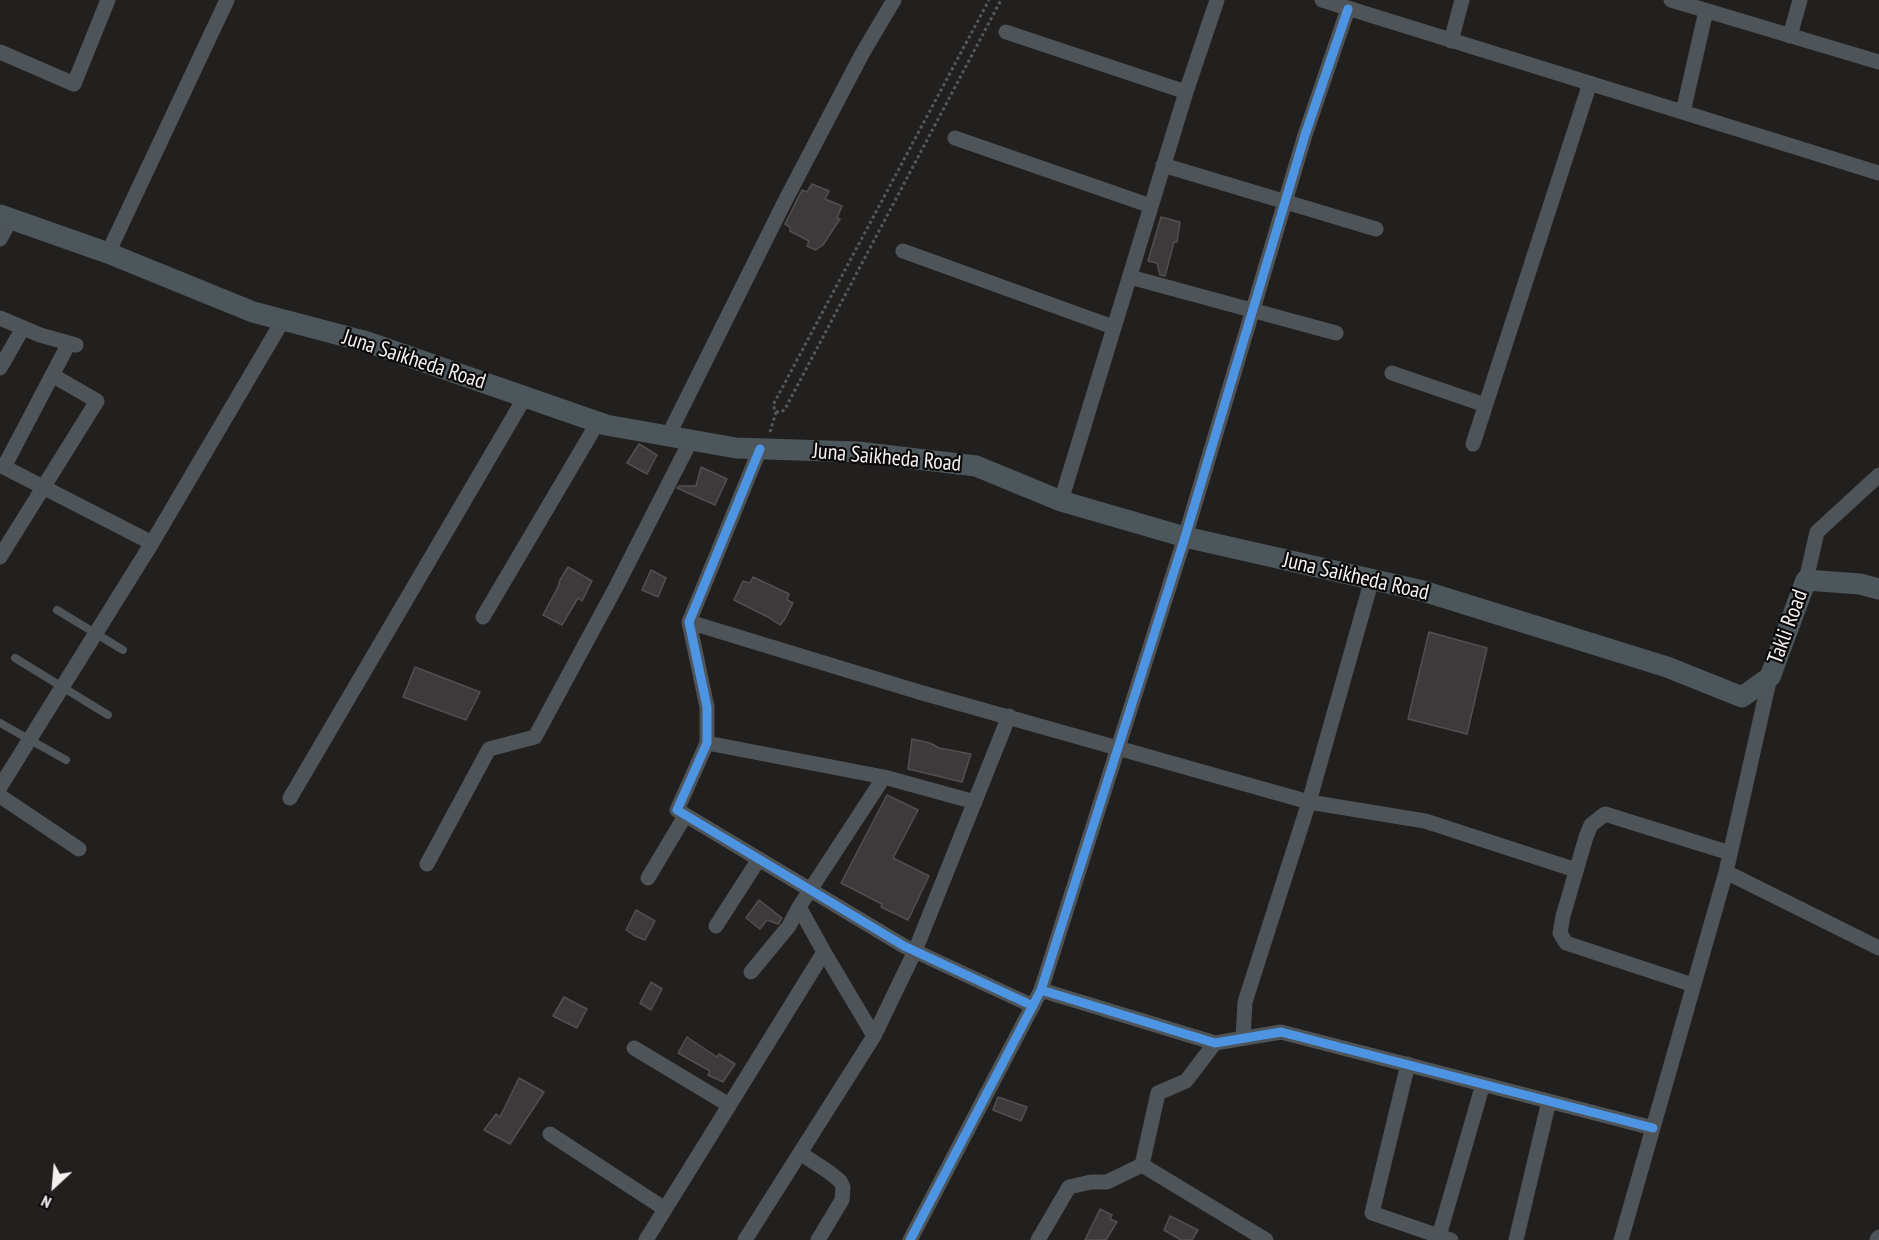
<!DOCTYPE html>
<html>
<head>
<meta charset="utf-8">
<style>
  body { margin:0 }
  #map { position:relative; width:1879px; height:1240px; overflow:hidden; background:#221f1f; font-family:"PT Sans Narrow",sans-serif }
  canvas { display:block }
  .north { position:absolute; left:24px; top:1156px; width:60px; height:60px; -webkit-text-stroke:4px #0b0909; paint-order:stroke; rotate:206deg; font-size:16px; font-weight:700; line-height:24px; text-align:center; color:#f3f0f0 }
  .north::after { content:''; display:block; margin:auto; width:21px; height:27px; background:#f3f0f0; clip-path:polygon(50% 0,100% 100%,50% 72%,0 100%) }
</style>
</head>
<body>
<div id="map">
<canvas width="1879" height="1240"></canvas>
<div class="north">N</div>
</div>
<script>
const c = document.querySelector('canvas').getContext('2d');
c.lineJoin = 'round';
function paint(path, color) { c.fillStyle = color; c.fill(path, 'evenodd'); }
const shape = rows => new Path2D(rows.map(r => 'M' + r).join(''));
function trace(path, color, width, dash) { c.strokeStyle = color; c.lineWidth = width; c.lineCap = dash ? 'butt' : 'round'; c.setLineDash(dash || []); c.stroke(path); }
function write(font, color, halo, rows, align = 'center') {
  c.font = font + ' "PT Sans Narrow",sans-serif'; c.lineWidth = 4.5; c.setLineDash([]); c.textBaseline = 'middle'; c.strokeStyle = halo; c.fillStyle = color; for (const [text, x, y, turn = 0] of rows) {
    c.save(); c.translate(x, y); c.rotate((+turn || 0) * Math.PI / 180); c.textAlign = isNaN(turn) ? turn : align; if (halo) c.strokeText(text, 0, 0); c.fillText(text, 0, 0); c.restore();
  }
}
const building = shape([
  [812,184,829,191,825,199,842,206,837,218,840,219,830,234,823,245,816,250,807,246,809,241,790,231,790,227,785,224,802,190,807,192,812,184],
  [1161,217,1180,222,1177,242,1174,242,1165,276,1160,275,1157,263,1148,261,1161,217],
  [639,444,657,455,647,474,627,463,639,444],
  [701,467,727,479,715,505,677,488,679,486,696,486,701,467],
  [568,567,592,581,582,601,578,598,562,625,543,615,558,587,560,580,568,567],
  [651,570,666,578,658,597,642,590,651,570],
  [753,577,789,594,787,600,793,603,785,619,780,625,768,617,734,600,743,581,750,583,753,577],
  [1429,632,1487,648,1467,734,1408,719,1429,632],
  [415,667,480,692,466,720,403,697,415,667],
  [912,739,930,743,939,748,971,754,962,782,908,769,912,739],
  [887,795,918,810,893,858,929,876,908,920,881,907,882,904,841,883,887,795],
  [759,900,782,918,778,924,767,920,760,929,746,918,759,900],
  [636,910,655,921,645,940,635,936,626,930,636,910],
  [651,982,662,989,651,1010,640,1003,651,982],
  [564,997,587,1009,577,1028,553,1016,564,997],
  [687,1037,717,1057,719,1054,735,1064,723,1082,708,1075,710,1071,678,1053,687,1037],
  [519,1078,544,1092,510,1144,484,1130,496,1114,500,1117,519,1078],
  [998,1097,1027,1107,1021,1121,993,1110,998,1097],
  [1100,1209,1112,1215,1110,1219,1117,1222,1106,1240,1085,1240,1100,1209],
  [1170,1216,1198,1230,1192,1240,1181,1240,1164,1230,1170,1216]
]);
const path = shape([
  [776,412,782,412,786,407,1001,0],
  [770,432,776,412,773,405,989,0]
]);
const service = shape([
  [57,610,123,650],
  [15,658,108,715],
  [0,723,66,760]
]);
const minor = shape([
  [1322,0,1879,173],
  [1671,0,1879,62],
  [1006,32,1186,92],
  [1790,36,1800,0],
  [1451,41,1462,0],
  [0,52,74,84,108,0],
  [1683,112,1706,11],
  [955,138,1151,206],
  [1163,165,1376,229],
  [0,239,11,219],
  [903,251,1113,327],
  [108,253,227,0],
  [1130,277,1336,333],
  [0,318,40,335,76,345],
  [0,368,23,328],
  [1392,373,1485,405],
  [668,436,785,201,862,54,894,0],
  [1473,444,1590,83],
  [760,449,689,622,707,707,707,743,677,810,904,946,1033,1006],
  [0,465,152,543],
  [4,467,69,343],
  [1061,501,1186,92,1217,0],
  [0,557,97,401,52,375],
  [1372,579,1309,802,1425,821,1576,870],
  [1806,580,1817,532,1879,475],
  [483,617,598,422],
  [689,622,919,692,1309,802,1245,1002,1243,1038],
  [1770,677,1726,872,1879,948],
  [707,743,884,777,975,802],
  [0,787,152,543,283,320],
  [0,796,79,849],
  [290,798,525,397],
  [427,864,489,749,535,737,616,587,691,440],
  [648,878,685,816],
  [799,907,824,952,874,1036],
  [716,926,759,859],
  [751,972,789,926,799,907,884,777],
  [1693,985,1566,943,1560,933,1563,916,1586,837,1591,825,1605,814,1730,853],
  [1041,990,1185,537,1305,135,1348,9],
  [634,1048,729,1105],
  [1408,1064,1372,1213,1439,1236],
  [550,1134,665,1209],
  [800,1153,829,1172,840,1181,843,1187,842,1200,818,1240],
  [1142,1165,1158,1093,1186,1081,1215,1043],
  [646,1240,824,952],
  [745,1240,874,1036,915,951,1009,716],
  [910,1240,1041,990,1215,1043,1281,1032,1653,1128],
  [1038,1240,1069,1187,1091,1182,1107,1182,1142,1165,1266,1240],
  [1451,1240,1439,1236,1483,1084],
  [1516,1240,1549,1101],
  [1621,1240,1726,872],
  [1877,1240,1879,1237]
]);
const secondary = shape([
  [0,215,108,253,253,312,367,342,606,425,736,448,858,452,976,466,1061,501,1185,537,1423,591,1667,667,1742,697,1770,677,1806,580,1860,584,1879,589]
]);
const cycleway = shape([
  [760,449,689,622,707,707,707,743,677,810,904,946,1033,1006],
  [1041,990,1185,537,1305,135,1348,9],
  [910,1240,1041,990,1215,1043,1281,1032,1653,1128]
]);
const streetNames = [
  ["Juna Saikheda Road",414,360,18],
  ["Juna Saikheda Road",887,458,5],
  ["Juna Saikheda Road",1356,577,13],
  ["Takli Road",1788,627,-70]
];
paint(building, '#3c3a3a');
trace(building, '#52504f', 1.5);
trace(path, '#55595a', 3, [3, 3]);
trace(service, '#4e5457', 8);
trace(minor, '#4e5457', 15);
trace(secondary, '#4d565a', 21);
trace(cycleway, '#4d94e3', 9);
write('22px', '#f3f0f0', '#0b0909', streetNames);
</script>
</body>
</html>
